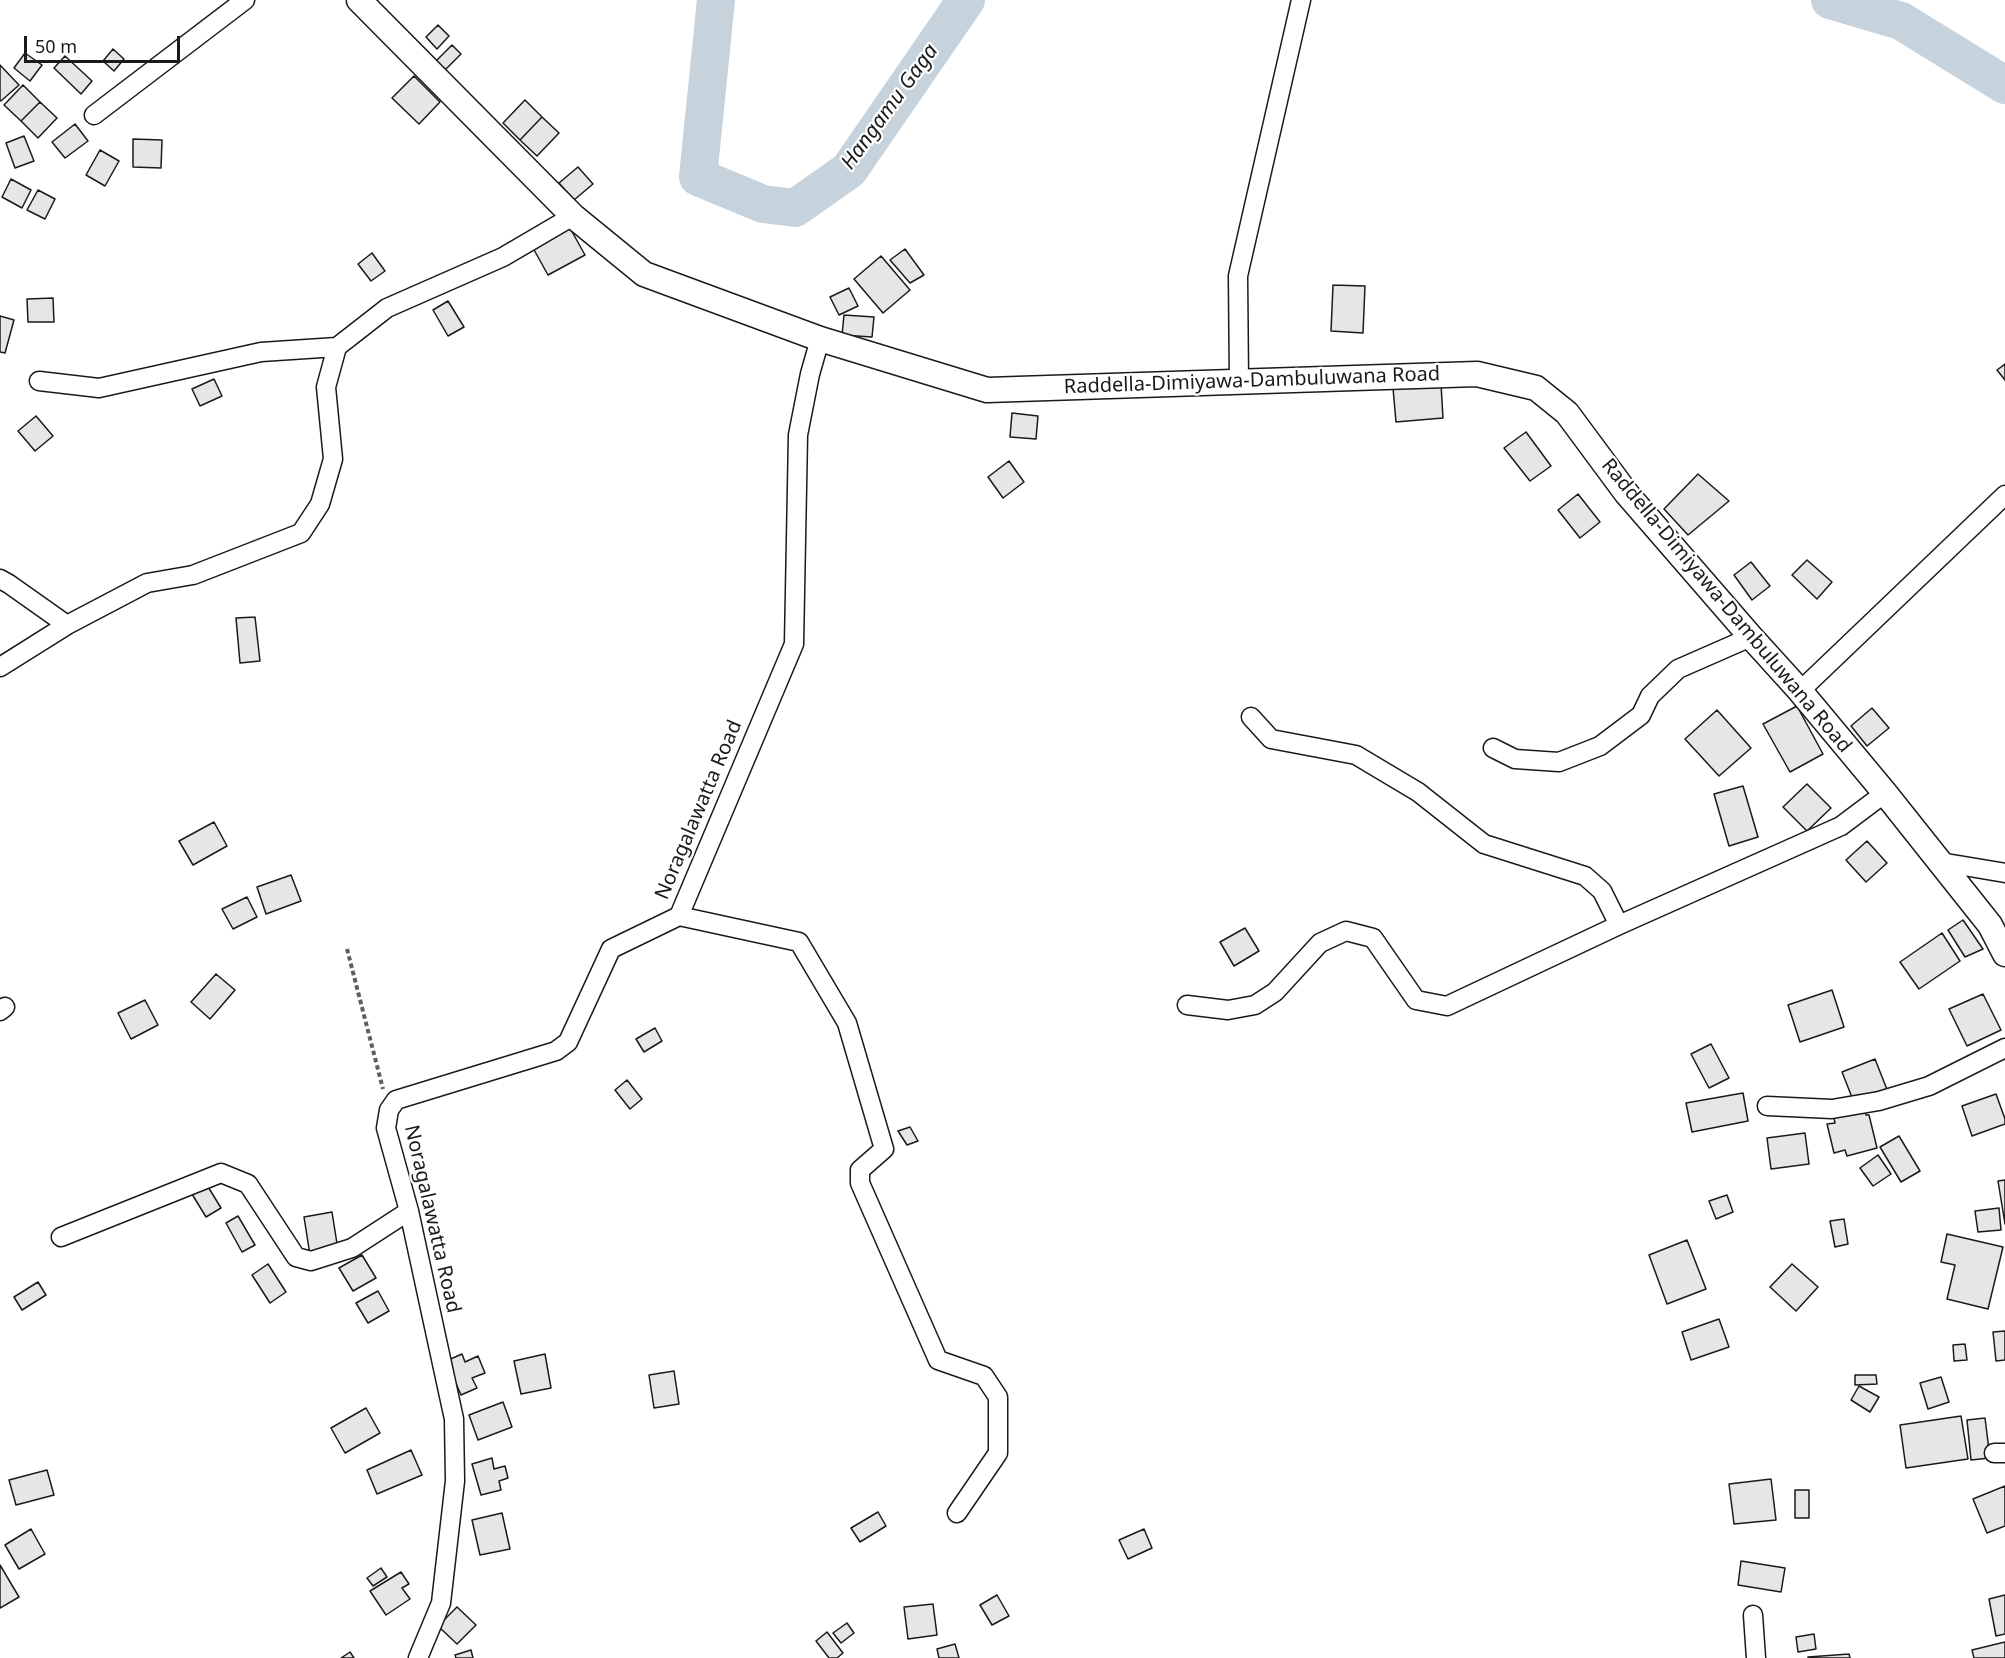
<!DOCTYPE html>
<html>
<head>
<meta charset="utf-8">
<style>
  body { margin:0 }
  #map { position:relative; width:2005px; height:1658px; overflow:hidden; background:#fff; font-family:"Noto Sans",sans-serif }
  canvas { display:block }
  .scale { position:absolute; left:24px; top:36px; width:156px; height:27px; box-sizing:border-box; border:3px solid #1a1a1a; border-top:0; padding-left:8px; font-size:18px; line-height:21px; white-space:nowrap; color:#1a1a1a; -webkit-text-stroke:4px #fff; paint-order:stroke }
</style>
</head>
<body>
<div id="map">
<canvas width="2005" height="1658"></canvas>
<div class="scale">50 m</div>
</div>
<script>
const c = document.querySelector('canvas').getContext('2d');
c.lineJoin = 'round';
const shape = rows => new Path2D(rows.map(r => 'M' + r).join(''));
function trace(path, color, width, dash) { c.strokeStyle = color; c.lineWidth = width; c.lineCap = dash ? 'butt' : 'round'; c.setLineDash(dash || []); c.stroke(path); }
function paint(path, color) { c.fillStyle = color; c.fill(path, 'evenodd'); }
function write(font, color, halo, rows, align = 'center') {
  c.font = font + ' "Noto Sans",sans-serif'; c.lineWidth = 4.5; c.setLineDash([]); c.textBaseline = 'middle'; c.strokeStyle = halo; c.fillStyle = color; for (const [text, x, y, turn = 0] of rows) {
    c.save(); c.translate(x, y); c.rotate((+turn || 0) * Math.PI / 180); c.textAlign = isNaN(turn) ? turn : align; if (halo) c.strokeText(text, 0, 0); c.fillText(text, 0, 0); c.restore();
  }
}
const river = shape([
  [716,0,698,177,763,204,795,208,849,170,966,0],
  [1830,0,1901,21,2005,85]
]);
const building = shape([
  [438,25,449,36,437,49,426,37,438,25],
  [452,45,461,54,444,71,435,62,452,45],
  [113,49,124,59,114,71,103,61,113,49],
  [25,53,42,65,30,81,14,68,25,53],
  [65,56,92,81,81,94,54,68,65,56],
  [0,65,19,85,1,101,0,100,0,65],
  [414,76,440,102,419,124,392,98,414,76],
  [23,85,40,102,21,121,4,105,23,85],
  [525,100,542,117,520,140,503,123,525,100],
  [40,102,57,118,38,138,21,121,40,102],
  [542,117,559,133,537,156,520,140,542,117],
  [75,124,88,141,65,158,52,142,75,124],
  [24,136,34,161,15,168,6,143,24,136],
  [133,139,162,140,161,168,133,167,133,139],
  [100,150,119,161,105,186,86,175,100,150],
  [578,167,593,184,574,200,559,183,578,167],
  [11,179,31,190,22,208,2,197,11,179],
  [38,190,55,199,45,219,27,210,38,190],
  [570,228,585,255,548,275,533,248,570,228],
  [905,249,924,275,910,283,890,260,905,249],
  [372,253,385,271,371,281,358,264,372,253],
  [881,256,910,290,883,313,854,279,881,256],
  [1333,285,1365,286,1363,333,1331,331,1333,285],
  [849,288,858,306,839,315,830,297,849,288],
  [53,298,54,322,28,322,27,299,53,298],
  [448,301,464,327,448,336,433,310,448,301],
  [844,315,874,317,872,337,842,335,844,315],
  [0,316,14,320,5,353,0,352,0,316],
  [2005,364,2005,380,1997,370,2005,364],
  [214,379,222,396,200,406,192,389,214,379],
  [1441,384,1443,418,1396,422,1393,388,1441,384],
  [1012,413,1038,416,1036,439,1010,437,1012,413],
  [36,416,53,436,35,451,18,431,36,416],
  [1526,432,1551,466,1530,481,1504,448,1526,432],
  [1009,461,1024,482,1003,498,988,477,1009,461],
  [1698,474,1729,501,1688,535,1664,509,1698,474],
  [1578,494,1600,522,1580,538,1558,510,1578,494],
  [1807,560,1832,582,1817,599,1792,575,1807,560],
  [1751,562,1770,586,1752,600,1734,575,1751,562],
  [255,617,260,661,240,663,236,618,255,617],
  [1797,706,1823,754,1790,772,1763,724,1797,706],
  [1872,708,1889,728,1867,746,1851,726,1872,708],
  [1717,710,1751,748,1719,776,1685,739,1717,710],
  [1807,784,1831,808,1807,831,1783,807,1807,784],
  [1743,786,1758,837,1729,846,1714,794,1743,786],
  [214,822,227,846,193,865,179,841,214,822],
  [1867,841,1887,863,1866,882,1846,860,1867,841],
  [291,875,301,901,266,914,257,887,291,875],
  [247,897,257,917,233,929,222,909,247,897],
  [1963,920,1983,949,1965,957,1948,930,1963,920],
  [1245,928,1259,951,1234,966,1220,942,1245,928],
  [1942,933,1960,961,1919,989,1900,962,1942,933],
  [216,974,235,990,210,1019,191,1002,216,974],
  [1832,990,1844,1027,1800,1042,1788,1005,1832,990],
  [1983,994,2001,1030,1967,1046,1949,1009,1983,994],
  [145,1000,158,1025,131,1039,118,1013,145,1000],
  [655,1028,662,1041,644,1052,636,1039,655,1028],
  [1711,1044,1729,1078,1709,1088,1691,1054,1711,1044],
  [1875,1059,1888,1092,1855,1105,1842,1072,1875,1059],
  [627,1080,642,1099,630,1109,615,1090,627,1080],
  [1743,1093,1748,1121,1692,1132,1686,1103,1743,1093],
  [1996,1094,2005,1119,2005,1124,1972,1136,1962,1106,1996,1094],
  [1864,1107,1866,1115,1869,1115,1877,1148,1847,1156,1845,1150,1834,1153,1827,1124,1835,1123,1833,1114,1864,1107],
  [910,1127,918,1141,907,1145,898,1131,910,1127],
  [1805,1133,1809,1164,1771,1169,1767,1138,1805,1133],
  [1899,1136,1920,1171,1901,1182,1880,1147,1899,1136],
  [1878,1155,1891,1174,1873,1186,1860,1168,1878,1155],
  [2005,1180,2005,1224,1998,1181,2005,1180],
  [207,1185,221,1208,206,1217,192,1194,207,1185],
  [1727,1195,1733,1212,1716,1219,1709,1201,1727,1195],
  [1999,1208,2001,1230,1978,1232,1975,1211,1999,1208],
  [332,1212,338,1250,310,1255,304,1217,332,1212],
  [238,1216,255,1245,242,1252,226,1223,238,1216],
  [1844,1219,1848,1244,1835,1247,1830,1221,1844,1219],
  [1947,1234,2003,1247,1988,1309,1947,1299,1955,1265,1941,1262,1947,1234],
  [1687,1240,1706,1289,1667,1304,1649,1255,1687,1240],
  [362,1255,376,1278,353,1291,339,1268,362,1255],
  [268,1264,286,1292,270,1303,252,1275,268,1264],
  [1792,1264,1818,1287,1796,1311,1770,1287,1792,1264],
  [38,1282,46,1295,22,1310,14,1297,38,1282],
  [378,1291,389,1311,368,1323,356,1303,378,1291],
  [1719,1319,1729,1347,1691,1360,1682,1332,1719,1319],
  [2005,1331,2005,1360,1996,1361,1993,1332,2005,1331],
  [1965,1344,1967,1360,1954,1361,1953,1345,1965,1344],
  [462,1354,465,1362,478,1356,485,1373,472,1378,477,1388,461,1395,446,1361,462,1354],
  [545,1354,551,1388,521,1394,514,1361,545,1354],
  [674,1371,679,1404,654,1408,649,1375,674,1371],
  [1855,1375,1876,1375,1877,1384,1855,1385,1855,1375],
  [1941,1377,1949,1402,1928,1409,1920,1383,1941,1377],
  [1859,1386,1879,1397,1870,1412,1851,1400,1859,1386],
  [503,1402,512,1427,478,1440,469,1415,503,1402],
  [366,1408,380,1433,345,1453,331,1428,366,1408],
  [1961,1416,1968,1459,1906,1468,1900,1425,1961,1416],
  [1985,1418,1990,1458,1971,1460,1967,1420,1985,1418],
  [411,1450,422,1475,377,1494,367,1470,411,1450],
  [492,1458,494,1469,505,1466,508,1478,499,1481,501,1490,481,1495,472,1464,492,1458],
  [47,1470,54,1495,16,1505,9,1480,47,1470],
  [1771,1479,1776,1520,1734,1524,1729,1484,1771,1479],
  [2005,1486,2005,1526,1987,1533,1973,1499,2005,1486],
  [1795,1490,1809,1490,1809,1518,1795,1518,1795,1490],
  [878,1512,886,1526,860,1542,851,1528,878,1512],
  [502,1513,510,1549,480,1555,472,1520,502,1513],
  [31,1529,45,1554,19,1569,5,1545,31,1529],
  [1144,1529,1152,1548,1128,1559,1119,1540,1144,1529],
  [1741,1561,1785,1568,1781,1592,1738,1585,1741,1561],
  [0,1565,19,1597,0,1608,0,1565],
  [381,1568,387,1577,373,1586,367,1578,381,1568],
  [401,1572,409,1584,402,1588,410,1599,386,1615,370,1591,401,1572],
  [997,1595,1009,1616,992,1625,980,1605,997,1595],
  [2005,1595,2005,1634,1996,1636,1989,1599,2005,1595],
  [933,1604,937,1635,908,1639,904,1607,933,1604],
  [457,1607,476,1625,457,1644,438,1626,457,1607],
  [847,1623,854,1633,841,1643,833,1633,847,1623],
  [827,1632,843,1653,837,1658,829,1658,816,1641,827,1632],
  [1814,1634,1816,1649,1798,1652,1796,1637,1814,1634],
  [2005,1642,2005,1658,1974,1658,1972,1650,2005,1642],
  [955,1644,959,1658,939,1658,937,1649,955,1644],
  [471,1650,473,1658,456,1658,455,1655,471,1650],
  [350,1652,354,1658,341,1658,350,1652],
  [1849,1654,1850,1658,1808,1658,1808,1657,1849,1654]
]);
const path = shape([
  [347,949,383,1089]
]);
const minor = shape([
  [94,115,245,0],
  [39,381,99,388,261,352,337,347],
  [1239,382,1238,276,1301,0],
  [0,579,9,584,67,625],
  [0,667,67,625,147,583,193,575,301,533,320,504,333,459,326,387,337,347,387,308,503,257,573,216],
  [1800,691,2005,495],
  [1251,717,1271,739,1356,755,1418,792,1484,844,1585,876,1602,891,1619,925],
  [1493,748,1515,759,1559,762,1600,746,1641,715,1650,696,1678,669,1751,637],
  [1940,862,2005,873],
  [679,916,799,942,847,1023,884,1149,860,1170,860,1183,938,1360,984,1376,998,1397,998,1453,957,1513],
  [1187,1005,1228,1010,1255,1005,1275,992,1320,943,1346,931,1373,938,1416,1000,1447,1006,1619,925,1841,826,1885,793],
  [0,1011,5,1007],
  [1767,1106,1832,1109,1879,1101,1929,1086,2005,1048],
  [61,1237,221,1173,248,1184,296,1257,311,1261,352,1248,409,1211],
  [1994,1453,2005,1453],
  [1753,1615,1756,1658],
  [418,1658,441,1603,455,1481,454,1419,409,1211,386,1128,389,1110,396,1100,556,1051,568,1042,611,949,679,916,794,644,798,435,810,374,820,339]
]);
const tertiary = shape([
  [359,0,573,216,644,274,820,339,987,390,1477,374,1536,388,1567,413,1627,494,1751,637,1800,691,1885,793,1990,925,2005,954]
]);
const streetNames = [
  ["Raddella-Dimiyawa-Dambuluwana Road",1252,381,-2],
  ["Raddella-Dimiyawa-Dambuluwana Road",1726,606,50],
  ["Noragalawatta Road",699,810,-67],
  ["Noragalawatta Road",432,1219,77]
];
const waterNames = [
  ["Hangamu Gaga",890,107,-54]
];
trace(river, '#c6d2dc', 38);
paint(building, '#e6e6e6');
trace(building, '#1a1a1a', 1.5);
trace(minor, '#1a1a1a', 21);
trace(tertiary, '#1a1a1a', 27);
trace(path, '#5f5f5f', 4, [4.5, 3]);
trace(minor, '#fff', 18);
trace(tertiary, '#fff', 24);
write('20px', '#1a1a1a', '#fff', streetNames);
write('italic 21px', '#1a1a1a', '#fff', waterNames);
</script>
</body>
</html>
